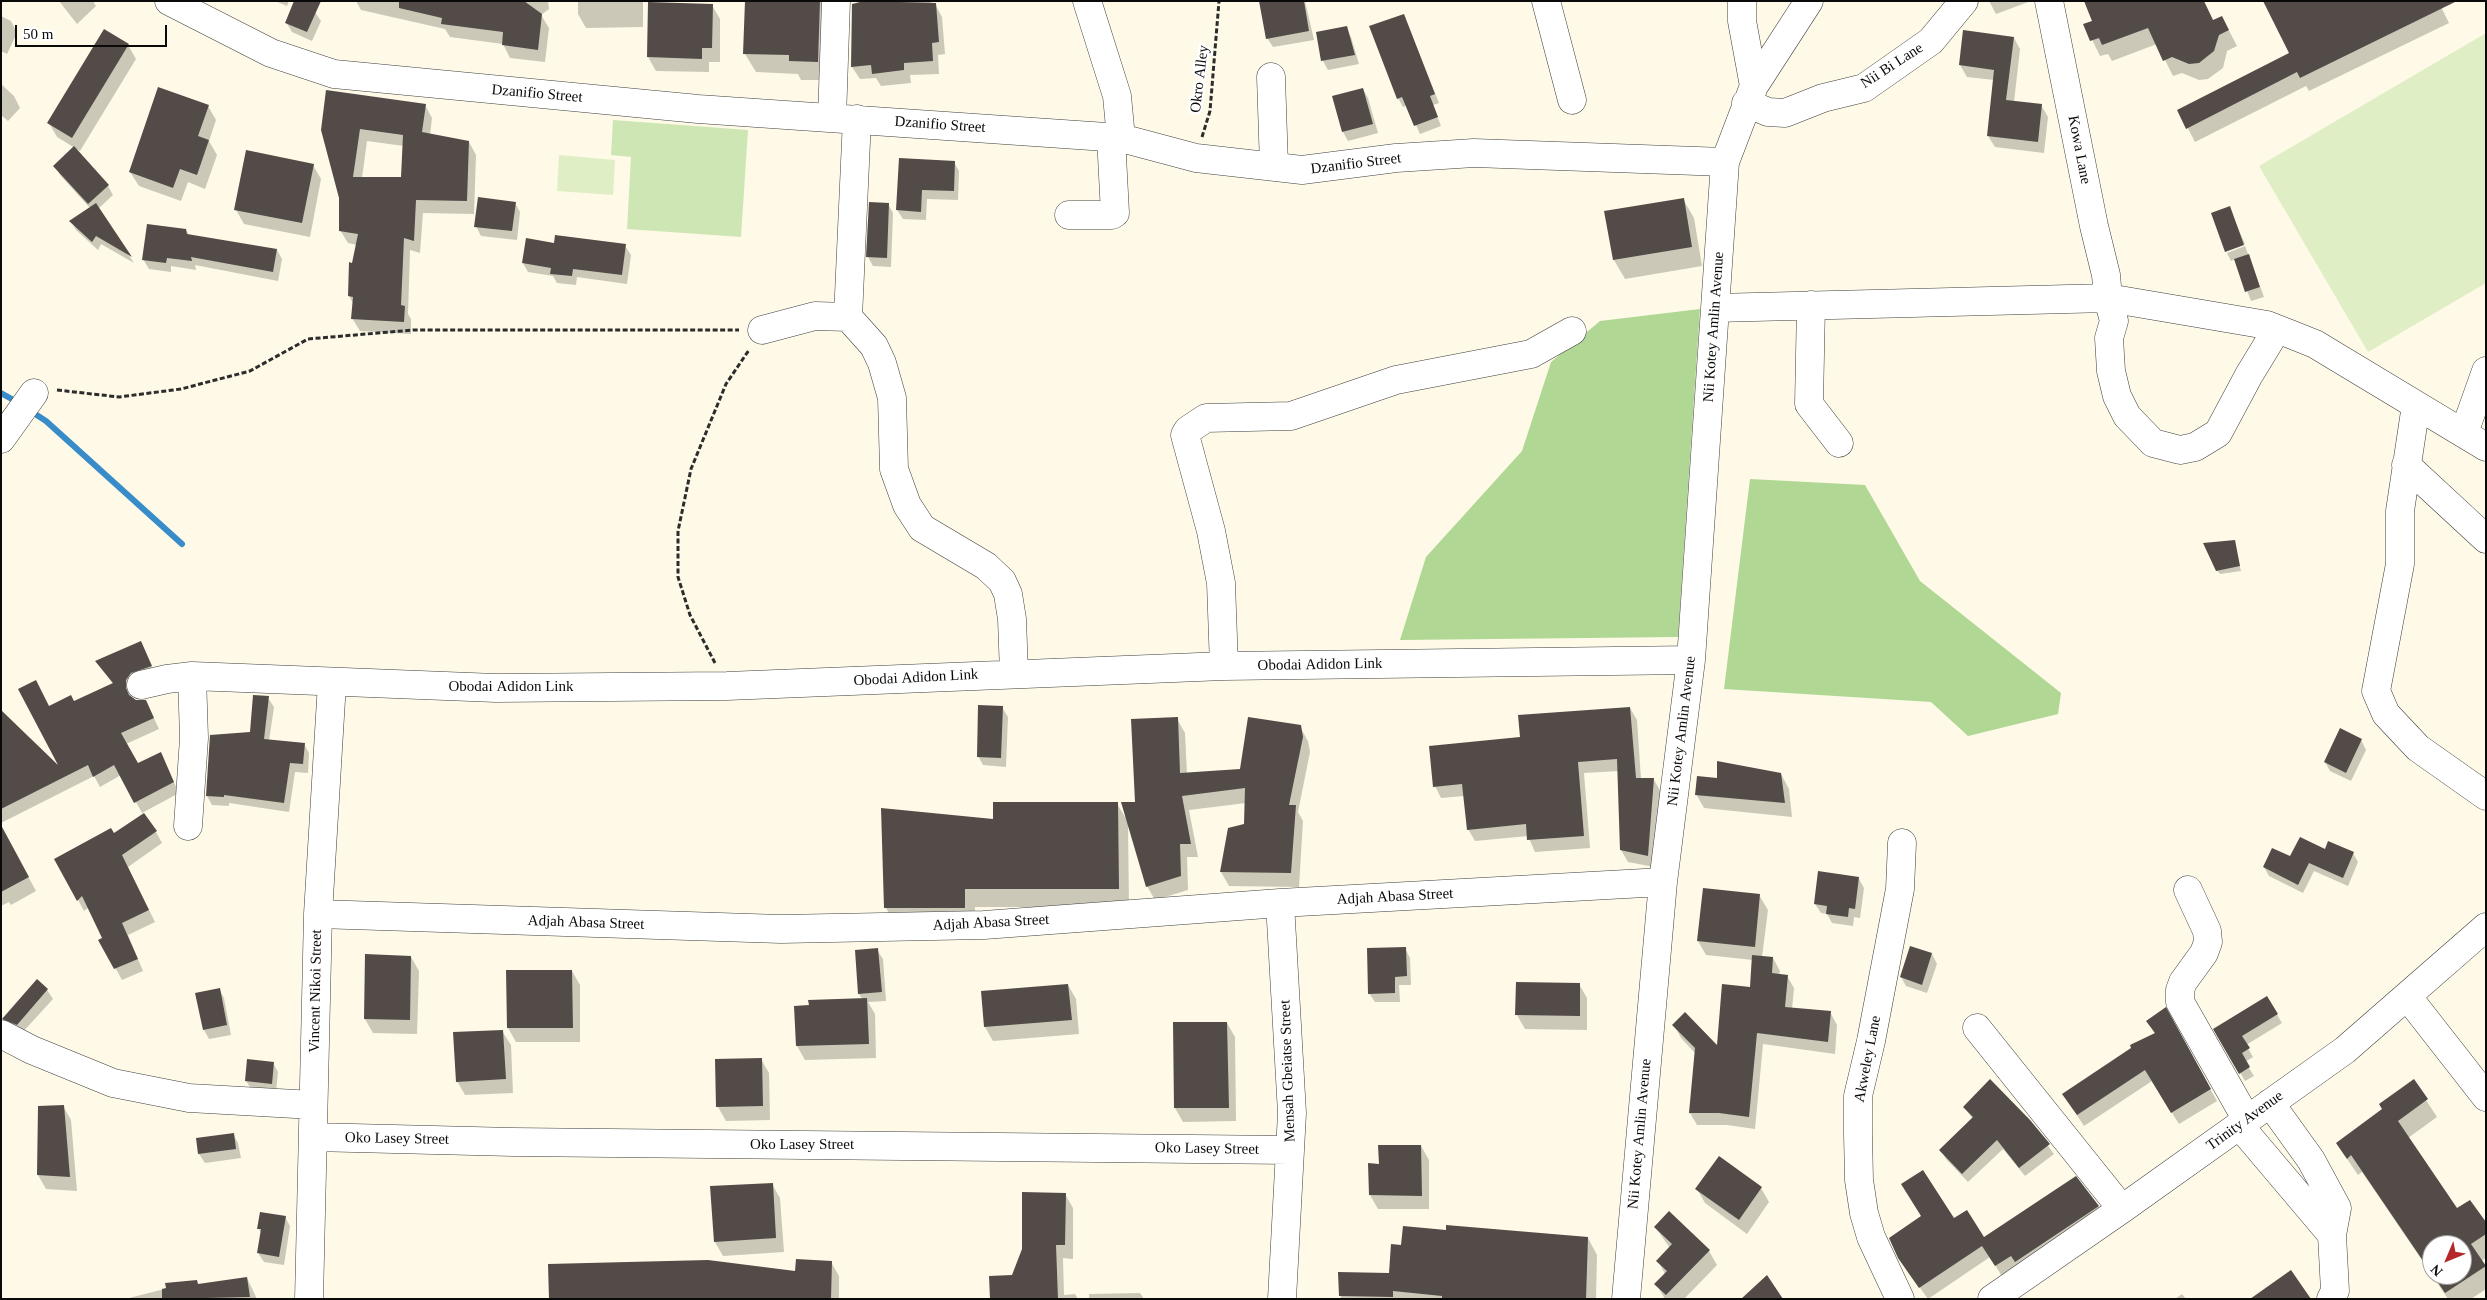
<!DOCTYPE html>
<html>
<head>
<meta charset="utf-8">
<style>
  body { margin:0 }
  #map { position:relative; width:2487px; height:1300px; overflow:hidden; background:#fefae7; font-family:"Times New Roman",serif }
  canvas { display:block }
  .frame { position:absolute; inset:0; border:2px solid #0a0a0a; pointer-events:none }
  .north { position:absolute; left:2422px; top:1235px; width:50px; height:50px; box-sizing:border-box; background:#fff; border:1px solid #9d9d9d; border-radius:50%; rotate:225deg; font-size:14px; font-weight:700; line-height:20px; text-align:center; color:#0a0a0a }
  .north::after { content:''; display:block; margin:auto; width:18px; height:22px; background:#b4272b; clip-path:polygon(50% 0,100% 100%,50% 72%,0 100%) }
  .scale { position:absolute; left:15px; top:25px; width:152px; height:22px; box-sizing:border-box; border:2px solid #0a0a0a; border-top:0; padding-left:6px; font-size:15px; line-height:18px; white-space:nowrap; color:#0a0a0a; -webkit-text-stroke:4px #fff; paint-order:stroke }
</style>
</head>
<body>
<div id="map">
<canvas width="2487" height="1300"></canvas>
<div class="frame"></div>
<div class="north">N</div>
<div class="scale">50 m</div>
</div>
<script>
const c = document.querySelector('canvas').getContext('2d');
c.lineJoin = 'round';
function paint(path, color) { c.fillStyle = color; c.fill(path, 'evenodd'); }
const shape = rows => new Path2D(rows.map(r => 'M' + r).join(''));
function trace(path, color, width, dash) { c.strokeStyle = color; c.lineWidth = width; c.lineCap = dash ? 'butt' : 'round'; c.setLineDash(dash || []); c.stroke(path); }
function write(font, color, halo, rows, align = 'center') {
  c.font = font + ' "Times New Roman",serif'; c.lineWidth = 5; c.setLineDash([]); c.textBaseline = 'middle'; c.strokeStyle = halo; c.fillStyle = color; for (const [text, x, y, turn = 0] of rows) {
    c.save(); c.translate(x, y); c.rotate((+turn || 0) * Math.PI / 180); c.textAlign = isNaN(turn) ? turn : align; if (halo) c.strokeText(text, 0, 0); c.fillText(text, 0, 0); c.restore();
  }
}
const green = shape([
  [613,120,748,130,741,237,627,229,631,157,611,155]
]);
const forest = shape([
  [1700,309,1678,637,1400,640,1426,557,1522,451,1551,362,1600,321],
  [1750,479,1865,485,1920,581,2061,693,2058,714,1968,736,1931,702,1724,689]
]);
const pitch = shape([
  [2486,33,2486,283,2368,352,2259,166],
  [559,155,615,160,613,195,557,191]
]);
const shadow = shape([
  [59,1,93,1,96,6,77,24],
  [275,1,289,1,287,6],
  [356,1,548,1,549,9,541,15,549,28,545,62,510,58,503,44,450,37,445,29,361,10],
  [578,1,643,1,643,27,586,28,578,14],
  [746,1,837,1,828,80,801,80,798,74,756,72,745,54],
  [865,1,930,1,932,4,935,4,942,17,945,54,938,55,939,74,910,75,911,83,881,86,876,78,860,79,852,67,853,5],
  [1268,1,1305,1,1314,40,1273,47,1267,38],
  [1989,1,2031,1,1996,14],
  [2438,1,2449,23,2309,91,2306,86,2195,142,2179,111,2291,53],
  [712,5,720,19,720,62,709,62,709,72,656,71,648,57],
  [315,12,321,21,312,41,292,32,286,22],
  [1404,15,1439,103,1433,105,1441,126,1420,134,1407,105,1403,107,1398,98],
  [1,16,11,21,17,33,7,54,1,51],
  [2222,17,2237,46,2227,51,2223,68,2208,79,2199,80,2182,73,2173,76,2157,44,2112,61,2108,54,2100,56,2085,25,2213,21],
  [1346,27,1351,37,1359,64,1328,70,1323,61,1317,33],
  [2014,38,2020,49,2014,102,2041,105,2048,117,2044,153,1995,147,1988,136,1994,80,1967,77,1960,65],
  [128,45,136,59,80,151,74,148,108,186,113,195,98,209,134,263,101,244,98,250,76,230,71,221,90,208,60,175,55,166,75,148,57,137,49,123],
  [1,84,14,96,20,108,8,121,1,115],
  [1363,89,1368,98,1378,133,1348,141,1343,132,1334,97],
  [425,105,432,118,430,135,469,142,476,155,474,214,423,213,420,253,410,250,408,314,411,319,411,334,360,331,352,318,354,305,349,296,357,245,348,243,340,230,340,198,322,130],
  [367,141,404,146,402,178,362,178],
  [208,106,216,120,209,141,217,155,205,189,188,182,181,201,139,186,130,172],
  [954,162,959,171,958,200,927,199,926,220,903,219,897,210],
  [313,165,321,179,310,237,244,224,236,210],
  [1683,199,1694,218,1702,266,1625,279,1614,260,1606,212],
  [515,203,520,212,517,240,481,236,476,226],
  [888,204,893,213,891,267,873,266,868,257],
  [2229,207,2245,244,2226,251],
  [186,230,189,235,277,250,282,259,278,281,195,265,196,270,171,266,171,272,149,269,143,259],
  [555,244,625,246,631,255,627,284,577,277,576,285,557,283,553,276,528,272,523,263],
  [2245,246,2264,297,2251,301,2235,259,2231,261,2227,253],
  [2234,541,2241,571,2220,574,2217,570],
  [140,643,157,677,132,691,131,698,151,712,159,729,126,744,137,764,160,753,179,793,142,813,121,775,100,787,94,776,1,823,1,712,61,770,49,707,74,702,113,684,97,662],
  [268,698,274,707,269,741,304,744,309,753,308,773,295,772,289,812,229,803,229,806,212,805,207,796,252,733],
  [1002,707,1008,717,1006,767,983,765,978,756],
  [1630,708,1637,720,1641,779,1654,780,1661,792,1654,867,1628,862,1621,850,1619,771,1584,773,1590,848,1535,852,1528,836,1475,841,1468,829,1464,796,1441,798,1435,786,1521,738],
  [1177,719,1185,733,1187,774,1241,770,1300,727,1308,741,1310,752,1298,812,1303,821,1299,887,1229,886,1221,872,1245,825,1246,803,1189,810,1198,857,1187,857,1188,890,1155,900,1147,886,1128,824,1129,907,975,907,975,926,896,926,886,908,994,821,1117,804,1127,820],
  [2361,740,2366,750,2351,781,2330,771,2325,762],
  [1781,774,1789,789,1792,817,1704,808,1696,794,1718,779],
  [1,827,36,891,11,905,9,902,1,906],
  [156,832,162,843,128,867,155,922,128,935,143,971,122,980,100,940,104,939,89,907,84,911,56,859],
  [2326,850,2353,853,2358,862,2348,886,2314,871,2303,893,2269,876,2264,867],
  [1859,879,1864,888,1860,918,1854,917,1853,926,1832,923,1827,914,1821,913,1815,904],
  [1759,895,1768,910,1762,957,1773,958,1780,971,1779,975,1787,976,1794,988,1792,1009,1830,1012,1837,1025,1835,1054,1763,1044,1755,1129,1727,1125,1697,1125,1690,1113,1695,1053,1681,1038,1674,1025,1718,1048,1751,988,1753,960,1706,955,1698,941],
  [1911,947,1932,954,1937,964,1927,993,1906,986,1901,977],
  [1405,948,1410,958,1411,985,1399,985,1400,1002,1375,1002,1369,993],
  [877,950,883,959,886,1001,868,1002,875,1014,876,1058,805,1060,797,1046,863,1000,859,994],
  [411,957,419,971,417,1034,373,1033,365,1019],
  [572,971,580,985,580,1042,516,1042,508,1028],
  [37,980,47,990,53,999,22,1033,8,1028,3,1019],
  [1517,983,1579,984,1587,998,1587,1030,1525,1029,1517,1015],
  [1068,985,1076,999,1079,1034,993,1041,985,1027,982,992],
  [219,989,224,998,231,1035,209,1039,204,1030],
  [2267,998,2282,1023,2246,1045,2253,1057,2245,1062,2254,1076,2245,1081,2215,1030],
  [2165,1009,2217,1101,2179,1124,2152,1081,2084,1126,2071,1106,2155,1034,2148,1021],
  [1227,1023,1235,1037,1236,1121,1183,1122,1175,1108,1174,1024],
  [502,1031,511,1045,513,1093,465,1095,457,1081],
  [761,1059,769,1073,770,1120,726,1121,718,1107],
  [273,1063,278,1072,276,1092,252,1090,246,1081],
  [2413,1080,2437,1117,2408,1138,2457,1210,2486,1225,2486,1258,2481,1261,2486,1268,2486,1289,2471,1299,2448,1299,2432,1275,2462,1275,2462,1245,2432,1245,2432,1275,2362,1172,2358,1175,2337,1144,2384,1109],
  [63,1106,71,1120,77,1191,46,1189,38,1175],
  [1964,1107,2029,1120,2054,1154,2025,1176,2003,1149,1968,1182,1946,1159,1941,1150,1973,1119],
  [233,1134,238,1143,241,1158,205,1163,199,1154],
  [1421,1146,1429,1160,1429,1209,1378,1209,1370,1195,1370,1165,1380,1165],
  [772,1184,780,1198,784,1252,723,1256,715,1242],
  [1761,1188,1769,1202,1747,1234,1705,1203,1697,1189],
  [1065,1194,1073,1208,1073,1259,1063,1258,1064,1295,1075,1294,1078,1299,991,1299,1013,1276],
  [2098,1206,2105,1218,2003,1278,1990,1257,1928,1299,1899,1258,1954,1220,1984,1239],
  [285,1217,290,1226,284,1265,264,1262,258,1253,261,1233,258,1228],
  [1655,1227,1709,1251,1717,1265,1684,1299,1665,1299,1656,1284,1665,1274,1658,1261,1670,1248],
  [1447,1231,1588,1238,1597,1255,1596,1299,1341,1299,1339,1274,1390,1275,1402,1247],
  [831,1262,839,1276,839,1299,550,1299,797,1273],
  [247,1278,257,1299,129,1298,196,1281,199,1285],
  [1140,1293,1144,1299,1089,1299,1089,1294],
  [2182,1294,2186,1299,2175,1299]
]);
const stream = shape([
  [1,393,19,403],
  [29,410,46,421,182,544]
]);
const building = shape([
  [294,1,321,1,307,32,285,23],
  [399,1,524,1,542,14,538,50,502,45,503,32,441,24,442,18,399,8],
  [745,1,820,1,818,62,789,61,789,55,743,54],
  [864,1,936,3,939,42,932,43,933,61,904,63,904,70,872,74,871,65,851,67,852,4],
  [1259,1,1304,1,1309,31,1266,39],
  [2084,1,2204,1,2213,20,2222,16,2229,30,2219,35,2214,51,2199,63,2189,64,2172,57,2163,61,2148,28,2102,45,2099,38,2090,41,2083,24,2092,21],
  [2263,1,2457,1,2300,78,2297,72,2186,129,2177,110,2289,53],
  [648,2,713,4,712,48,702,48,702,59,647,57],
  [1404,14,1435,94,1430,96,1438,117,1414,126,1402,97,1397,99,1369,26],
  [1347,26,1355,55,1321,61,1316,32],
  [104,29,129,44,72,138,47,123],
  [1963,30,2014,37,2006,100,2042,104,2038,142,1987,136,1994,70,1959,65],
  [158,87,209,105,198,136,209,140,197,175,180,169,173,188,129,172],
  [1363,88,1373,124,1342,132,1332,96],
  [326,90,426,104,422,132,469,141,467,201,416,200,414,241,404,238,401,305,405,306,404,322,351,319,353,297,348,296,349,262,352,263,358,234,339,231,339,198,321,130],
  [360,129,403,135,401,177,353,177],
  [74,146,109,185,88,204,53,166],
  [246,150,314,164,302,223,234,210],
  [899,158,955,161,954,191,922,190,921,212,896,210],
  [478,197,516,202,512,231,474,227],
  [1684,198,1692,247,1613,260,1604,211],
  [869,202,889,203,887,258,866,257],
  [96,203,132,257,96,236,92,242,69,221],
  [2230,206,2244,245,2225,252,2211,213],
  [147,224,186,229,187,234,277,249,273,272,191,257,192,261,167,258,166,263,142,260],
  [555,235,626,244,622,275,573,269,572,276,550,274,551,268,522,263,526,238,554,243],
  [2249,254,2260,287,2245,292,2234,259],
  [2235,540,2240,566,2216,571,2203,543],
  [141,641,152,666,131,673,126,680,126,688,129,695,136,700,146,700,154,718,121,733,138,763,161,752,174,782,134,803,114,765,93,777,88,765,1,809,1,710,58,765,18,689,36,680,49,706,71,695,74,701,113,683,95,661],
  [253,695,269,696,264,739,305,743,303,764,290,763,284,803,224,795,224,797,206,796,210,735,250,732],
  [978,705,1003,706,1001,758,977,757],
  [1630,707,1636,778,1654,778,1648,856,1620,850,1617,759,1578,762,1584,836,1527,840,1526,824,1467,830,1462,784,1433,787,1429,746,1520,737,1518,715],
  [1178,717,1180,773,1240,769,1248,717,1301,725,1303,737,1289,805,1296,805,1291,873,1220,872,1228,828,1244,824,1245,788,1182,796,1191,844,1180,844,1181,876,1146,887,1121,802,1135,802,1131,719],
  [2340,728,2362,739,2346,773,2324,762],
  [1717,761,1781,773,1785,803,1695,795,1697,776,1717,778],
  [993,802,1118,802,1119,889,965,889,965,908,884,908,881,808,993,819],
  [144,813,157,831,122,855,149,910,122,923,138,959,114,969,98,940,102,938,82,896,77,901,54,859,111,828,114,833],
  [1,825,29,877,1,892],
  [2300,837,2325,849,2328,841,2354,852,2343,878,2309,863,2298,885,2263,867,2272,848,2290,856],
  [1818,871,1859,877,1855,909,1849,908,1848,917,1826,914,1827,906,1814,904],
  [1703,888,1760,894,1755,947,1697,941],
  [1910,946,1932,953,1922,985,1900,977],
  [1406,947,1407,976,1395,977,1395,993,1368,994,1367,948],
  [878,948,882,992,858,994,855,950],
  [365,954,411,956,410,1020,364,1019],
  [1752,955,1773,957,1772,973,1788,975,1785,1007,1831,1011,1828,1042,1757,1033,1749,1117,1719,1113,1689,1113,1695,1048,1672,1025,1685,1012,1717,1045,1722,984,1750,987],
  [506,970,572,970,573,1028,507,1028],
  [37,979,48,989,17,1025,2,1019],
  [1516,982,1580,983,1580,1016,1515,1015],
  [1068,984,1072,1020,984,1027,981,991],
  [220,988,227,1025,203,1030,195,993],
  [2267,996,2278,1014,2242,1036,2250,1048,2242,1053,2250,1067,2239,1074,2213,1029],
  [867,998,869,1044,796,1046,794,1006,809,1005,808,1000],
  [2166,1007,2211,1089,2171,1113,2145,1070,2077,1115,2062,1094,2131,1048,2130,1045,2155,1033,2146,1021],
  [1173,1022,1227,1022,1229,1108,1174,1108],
  [503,1030,506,1079,456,1082,453,1032],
  [762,1058,763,1106,716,1107,715,1059],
  [247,1059,274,1062,272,1084,245,1081],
  [1990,1079,2030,1120,2050,1144,2019,1168,1997,1140,1962,1174,1939,1150,1973,1117,1963,1107],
  [2414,1079,2428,1099,2398,1121,2457,1208,2470,1200,2486,1222,2486,1234,2471,1244,2486,1266,2445,1293,2433,1275,2462,1275,2462,1245,2432,1245,2432,1274,2351,1155,2347,1159,2336,1143,2382,1109,2379,1104],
  [64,1105,70,1177,37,1175,38,1106],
  [234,1133,236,1149,198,1154,196,1138],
  [1378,1145,1421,1145,1422,1196,1369,1195,1368,1163,1379,1164],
  [1719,1156,1762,1187,1739,1220,1695,1189],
  [1923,1170,1954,1218,1967,1210,1984,1237,2076,1176,2099,1206,2015,1262,2011,1256,1995,1266,1982,1246,1919,1288,1898,1258,1889,1238,1921,1216,1901,1184],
  [773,1183,776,1238,714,1242,710,1186],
  [1022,1192,1066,1193,1065,1245,1056,1245,1058,1299,990,1299,989,1276,1012,1275,1022,1249],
  [1669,1211,1710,1250,1666,1295,1654,1284,1667,1271,1656,1261,1672,1244,1654,1227],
  [260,1212,286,1216,279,1257,257,1253,261,1229,257,1229],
  [1446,1225,1588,1237,1586,1299,1442,1299,1442,1296,1393,1291,1393,1297,1339,1296,1338,1272,1389,1273,1391,1244,1401,1245,1403,1226,1446,1230],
  [796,1259,832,1261,831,1299,549,1299,548,1264,708,1260,795,1271],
  [2291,1270,2311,1299,2250,1299],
  [1767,1275,1783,1299,1741,1299],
  [247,1277,250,1297,162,1299,162,1289,166,1288,165,1283,197,1280,198,1284]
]);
const path = shape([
  [1202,137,1210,111,1219,1],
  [57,390,119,397,181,389,250,371,308,339,413,330,739,330],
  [715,663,690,615,678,577,678,531,691,469,726,384,749,350]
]);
const minor = shape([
  [169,1,271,53,334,74,698,109,1121,138,1196,158,1302,170,1396,158,1474,153,1725,162],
  [1087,1,1117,96,1121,138],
  [1546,1,1572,100],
  [1742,1,1742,21,1754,86],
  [2049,1,2094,226,2106,275,2108,298,2267,325,2290,334,2315,344,2486,447],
  [1271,77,1274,166],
  [1746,103,1768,112,1785,113,1823,98,1864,88,1931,41,1964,1],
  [832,118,836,1],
  [1069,215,1112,215,1115,213,1111,137],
  [1811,305,1809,404,1839,443],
  [1715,308,2108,298,2114,321,2109,338,2111,371,2117,396,2127,416,2153,443,2180,450,2195,447,2218,433,2249,375,2277,329],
  [848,317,857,119],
  [762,330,815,316,848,317,874,346,882,363,892,398,894,469,907,505,922,528,986,566,1002,581,1008,594,1012,619,1014,673],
  [2416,405,2400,511,2400,564,2376,691,2386,714,2418,748,2486,796],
  [2464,433,2486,371],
  [1,439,34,393],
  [2406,465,2486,539],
  [1224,666,1221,583,1211,531,1185,435,1188,430,1206,418,1291,416,1396,380,1531,354,1572,331],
  [141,685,167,679,192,676,496,688,727,686,1224,666,1691,660],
  [188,826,194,738,192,676],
  [2188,890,2207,931,2208,942,2204,953,2183,982,2180,990,2180,1002,2247,1120],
  [1280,903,1292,1113,1282,1299],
  [318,914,781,929,984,925,1280,903,1663,882],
  [2407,996,2486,1097],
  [1977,1028,2122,1209],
  [1,1034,32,1050,113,1083,189,1098,313,1105],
  [2270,1103,2311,1160,2337,1208,2332,1235,2335,1291,2331,1299],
  [2239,1125,2332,1235],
  [313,1137,513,1142,1290,1150],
  [309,1299,318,914,332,683],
  [1626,1299,1663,882,1691,660,1725,162,1754,86,1809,1],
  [1900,1299,1871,1237,1864,1213,1859,1180,1858,1134,1858,1096,1871,1041,1900,889,1902,843],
  [1992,1299,2122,1209,2345,1050,2486,927]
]);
const streetNames = [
  ["Nii Bi Lane",1892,66,-33],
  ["Okro Alley",1200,79,-83],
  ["Dzanifio Street",537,94,5],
  ["Dzanifio Street",940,125,4],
  ["Kowa Lane",2079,150,79],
  ["Dzanifio Street",1356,164,-7],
  ["Nii Kotey Amlin Avenue",1714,327,-86],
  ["Obodai Adidon Link",1320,665,-1],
  ["Obodai Adidon Link",916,678,-3],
  ["Obodai Adidon Link",511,687],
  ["Nii Kotey Amlin Avenue",1682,731,-83],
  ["Adjah Abasa Street",1395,897,-3],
  ["Adjah Abasa Street",586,923,2],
  ["Adjah Abasa Street",991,923,-3],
  ["Vincent Nikoi Street",316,991,-89],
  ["Akweley Lane",1868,1059,-79],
  ["Mensah Gbeiatse Street",1288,1071,-92],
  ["Trinity Avenue",2245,1121,-36],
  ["Nii Kotey Amlin Avenue",1640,1134,-85],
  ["Oko Lasey Street",397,1139,1],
  ["Oko Lasey Street",802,1145],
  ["Oko Lasey Street",1207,1149,1]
];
paint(green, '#cde6b3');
paint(forest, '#b0d793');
paint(pitch, '#dfeec5');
paint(shadow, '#0003');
trace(stream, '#378cc9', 6);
paint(building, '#524b47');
trace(minor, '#3d3d3d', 29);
trace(path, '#2c2c2c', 3, [5, 2.5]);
trace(minor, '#fff', 28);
write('15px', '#0a0a0a', '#fff', streetNames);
</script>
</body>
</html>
